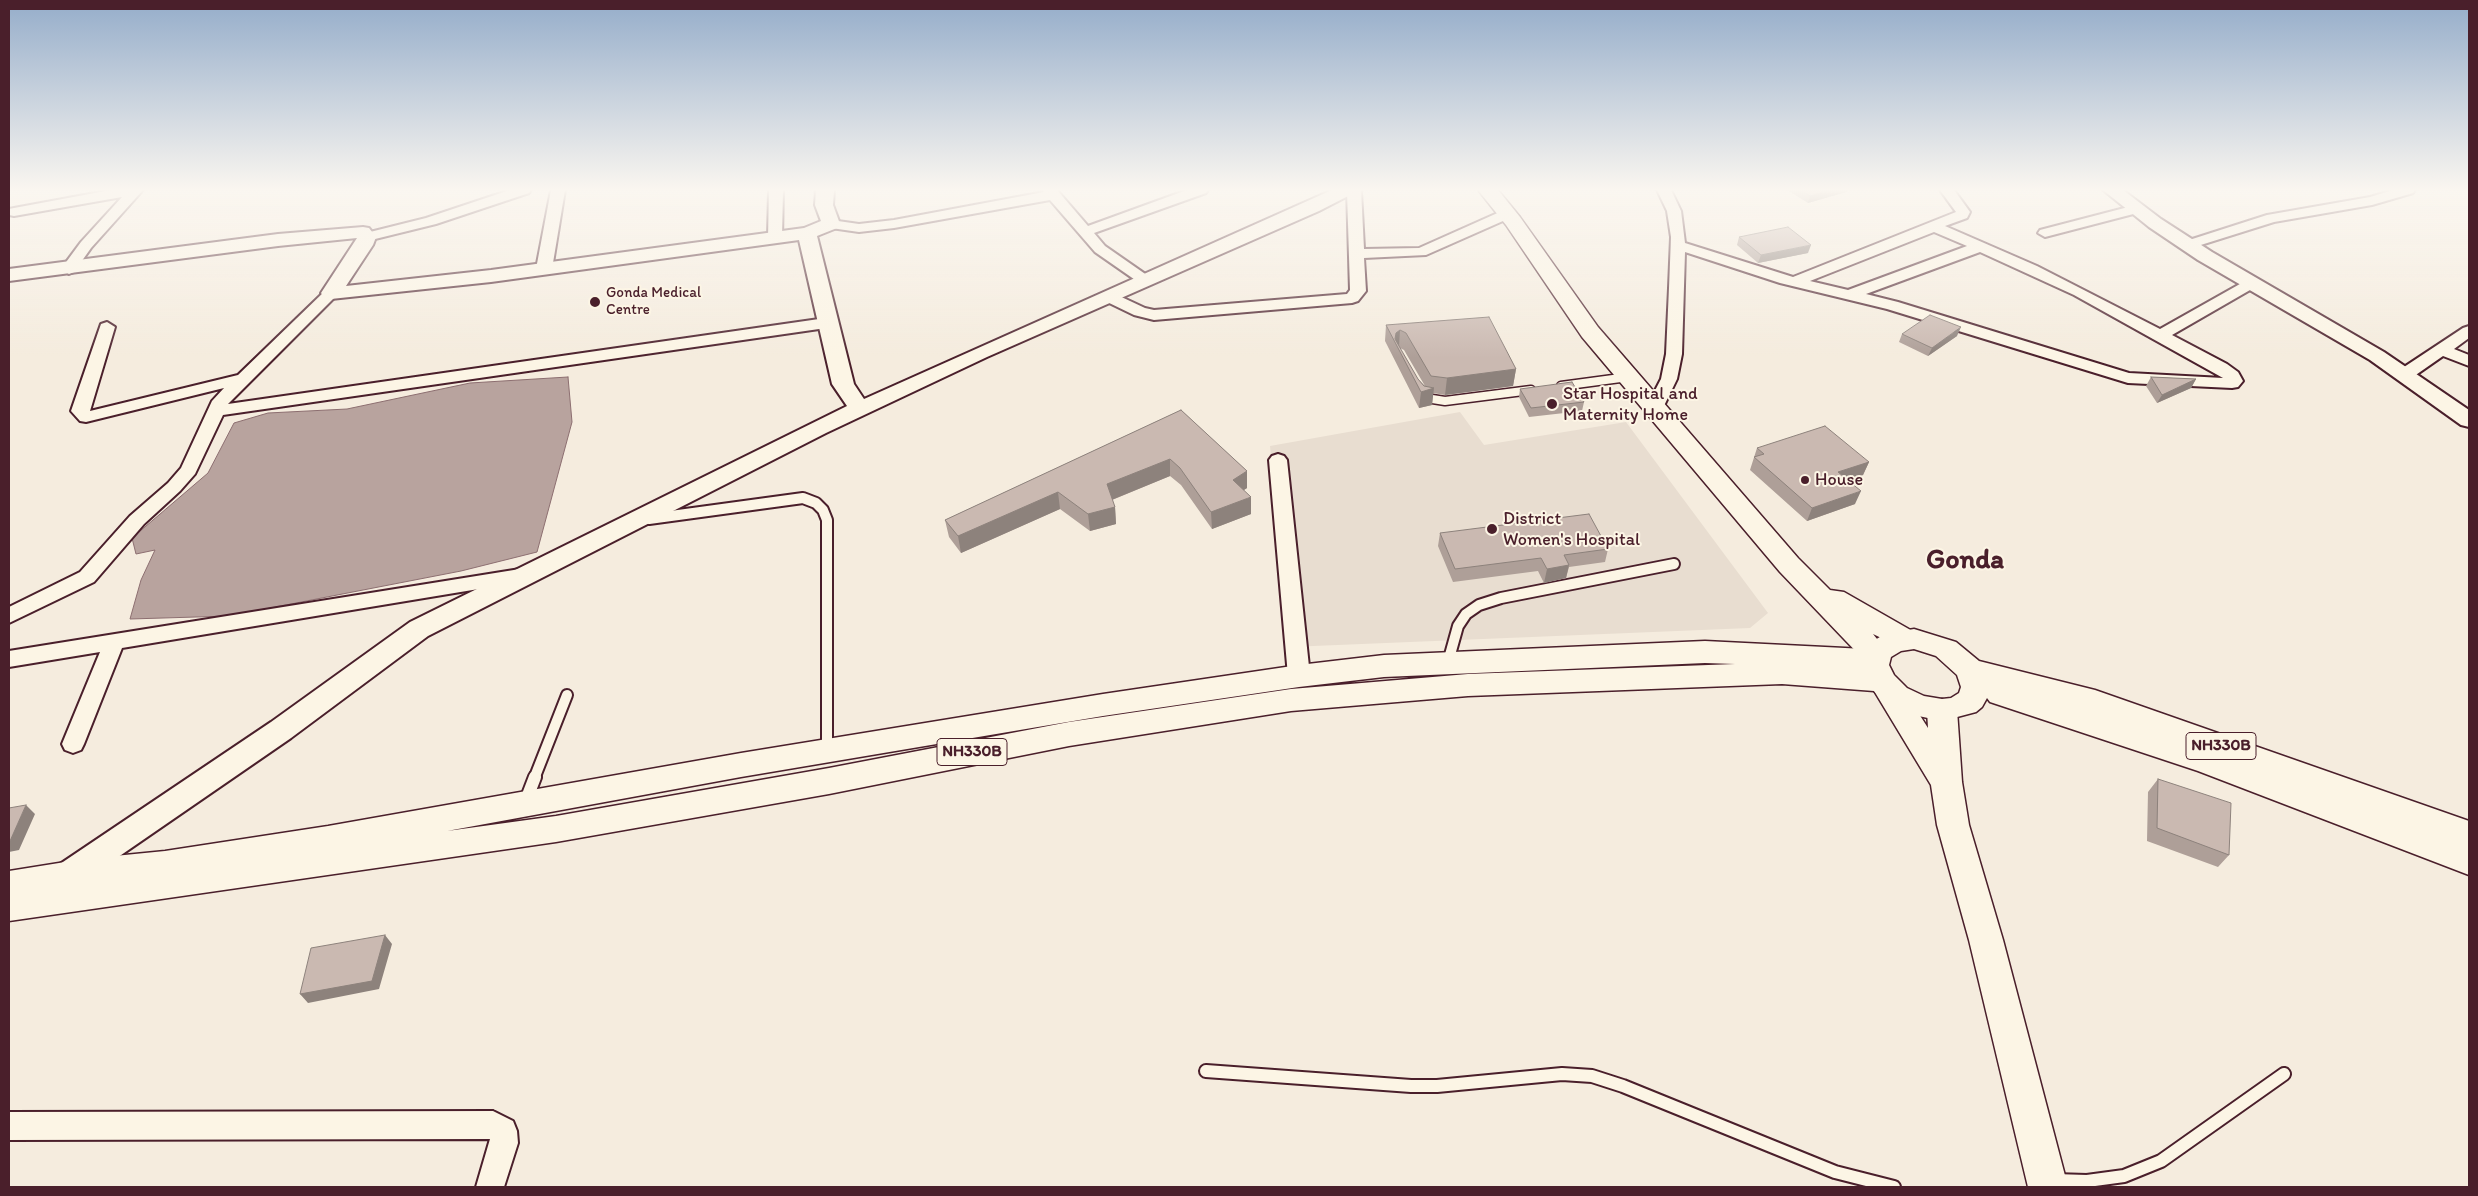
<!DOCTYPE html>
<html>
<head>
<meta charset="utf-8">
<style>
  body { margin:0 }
  #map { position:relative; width:2478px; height:1196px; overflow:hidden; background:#f5ecde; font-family:Itim,sans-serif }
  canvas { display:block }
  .frame { position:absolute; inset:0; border:10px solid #4a1f2b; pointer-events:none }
</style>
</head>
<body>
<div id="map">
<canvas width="2478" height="1196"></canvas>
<div class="frame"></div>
</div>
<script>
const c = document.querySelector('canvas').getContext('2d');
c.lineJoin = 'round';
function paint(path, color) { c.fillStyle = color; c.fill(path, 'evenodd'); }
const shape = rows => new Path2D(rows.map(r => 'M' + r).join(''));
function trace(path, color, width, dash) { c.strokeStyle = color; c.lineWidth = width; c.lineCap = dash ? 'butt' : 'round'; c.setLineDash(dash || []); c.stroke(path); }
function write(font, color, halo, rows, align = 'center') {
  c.font = font + ' Itim,sans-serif'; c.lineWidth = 4; c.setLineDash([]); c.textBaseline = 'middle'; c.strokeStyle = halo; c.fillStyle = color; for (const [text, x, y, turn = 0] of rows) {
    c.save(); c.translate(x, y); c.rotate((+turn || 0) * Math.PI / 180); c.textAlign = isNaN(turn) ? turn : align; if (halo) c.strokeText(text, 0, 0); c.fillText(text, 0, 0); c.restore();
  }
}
const built = shape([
  [1460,412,1484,445,1626,422,1768,613,1750,628,1289,647,1270,446]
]);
const water = shape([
  [568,377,572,422,537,552,461,571,229,616,130,619,141,580,155,550,136,554,132,538,208,473,234,423,268,413,347,409,470,383,568,377]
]);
const serviceFar2 = shape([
  [1561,386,1628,377],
  [1421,394,1426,398,1445,401,1531,390]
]);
const serviceFar1 = shape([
  [649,519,803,498,816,503,823,510,827,520,827,751],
  [1448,662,1458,626,1466,614,1479,605,1501,598,1674,564],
  [534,779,567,695]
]);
const service = shape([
  [525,803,535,777],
  [1206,1071,1411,1086,1437,1086,1562,1074,1592,1076,1623,1086,1835,1172,1894,1187],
  [2054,1180,2087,1181,2124,1176,2161,1161,2284,1074]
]);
const minor = shape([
  [111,190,143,190,91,248,74,272,69,274,61,269,81,242,122,197,14,216,9,215,9,209,14,208,111,190],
  [510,190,531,190,529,193,436,224,367,241,360,237,362,234,426,218,510,190],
  [551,190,565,190,552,269,544,274,536,269,551,190],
  [769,190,783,190,782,238,775,242,768,238,769,190],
  [1042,190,1057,190,1088,226,1187,190,1208,190,1206,193,1094,233,1105,246,1151,278,1154,281,1146,286,1141,284,1095,252,1050,200,894,228,859,232,831,228,824,224,831,220,859,224,894,220,1044,192,1042,190],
  [1347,190,1361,190,1364,249,1419,248,1502,211,1512,211,1514,214,1512,217,1426,255,1364,258,1366,291,1358,301,1352,303,1154,320,1134,315,1103,300,1101,297,1103,294,1115,294,1145,308,1154,310,1347,294,1350,290,1347,190],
  [1657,190,1671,190,1681,211,1685,243,1793,277,1956,212,1940,190,1954,190,1970,212,1967,218,1945,226,2037,266,2160,329,2247,280,2257,280,2260,283,2257,286,2172,335,2227,364,2238,372,2243,381,2238,387,2232,388,2128,383,1887,309,1780,283,1685,252,1682,354,1677,379,1661,412,1649,412,1646,408,1661,379,1666,354,1669,288,1671,237,1667,211,1657,190],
  [1934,232,1967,246,1848,290,1810,281,1934,232],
  [1980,252,2074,295,2223,378,2129,373,1898,302,1866,294,1980,252],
  [2393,190,2415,190,2413,193,2372,205,2274,222,2188,249,2181,245,2183,242,2267,215,2370,197,2393,190],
  [2136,205,2141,206,2143,209,2141,212,2045,237,2038,233,2040,230,2136,205],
  [331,288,336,290,339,293,228,404,826,318,834,323,826,328,223,415,195,474,180,491,144,524,94,582,9,623,9,607,80,572,130,516,168,483,181,468,212,401,224,388,86,422,80,421,71,411,101,324,107,322,115,327,90,411,238,375,326,290,331,288],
  [2469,326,2469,338,2454,349,2469,355,2469,366,2443,356,2410,379,2398,379,2396,375,2398,371,2463,328,2469,326],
  [1278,454,1284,456,1287,460,1310,676,1306,682,1299,684,1292,682,1288,676,1269,460,1272,456,1278,454],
  [520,569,527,571,530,576,527,581,122,648,84,744,81,750,73,753,65,750,62,744,100,652,9,667,9,651,520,569],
  [493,1111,513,1121,517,1131,518,1143,504,1187,476,1187,490,1139,9,1140,9,1112,493,1111]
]);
const tertiary = shape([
  [816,190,834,190,833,205,840,224,837,228,817,236,854,384,864,399,1332,190,1355,190,1352,194,1319,211,987,357,826,433,428,636,291,738,79,884,68,888,57,884,53,875,57,866,271,722,410,622,847,406,832,384,799,240,491,282,331,299,324,297,321,293,357,238,278,246,9,281,9,269,278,234,363,227,369,228,376,237,373,245,346,286,491,270,804,228,821,221,815,205,816,190],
  [2103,190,2123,190,2161,219,2212,252,2384,352,2469,410,2469,427,2461,425,2370,360,2198,260,2149,227,2103,190]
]);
const primary = shape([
  [1478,190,1498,190,1520,217,1598,327,1798,558,1830,590,1844,592,1914,632,1918,639,1914,646,1904,649,1873,634,1890,655,1886,662,1876,666,1866,662,1780,572,1582,337,1506,225,1478,190],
  [1888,678,1898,681,1928,728,1927,710,1931,702,1942,699,1953,702,1957,710,1962,782,1969,825,2003,940,2068,1187,2028,1187,1969,940,1937,825,1931,785,1873,689,1878,681,1888,678]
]);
const trunk = shape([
  [1914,629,1956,642,1979,661,2095,690,2469,821,2469,875,2198,771,1990,702,1987,698,1982,707,1976,712,1942,721,1909,714,1887,704,1874,691,1782,684,1468,696,1291,711,1069,746,829,794,556,842,9,921,9,871,84,859,165,851,328,826,741,753,1103,694,1299,665,1384,655,1705,641,1865,649,1868,644,1885,634,1914,629],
  [1914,649,1936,656,1957,675,1961,687,1959,693,1951,698,1942,699,1924,696,1907,688,1894,675,1889,665,1891,657,1901,651,1914,649],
  [1705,663,1735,664,1468,674,1291,689,1069,722,829,768,556,816,447,831,741,777,1103,716,1299,687,1384,677,1705,663]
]);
const wall = shape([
  [1787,190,1847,190,1846,192,1808,203],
  [1739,237,1808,253,1758,263,1737,245],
  [1386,325,1516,369,1513,386,1445,395,1433,393,1432,405,1419,408,1385,341],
  [1400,348,1404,350,1425,386,1418,379],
  [1902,334,1957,336,1928,356,1899,342],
  [2151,377,2196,379,2191,388,2157,403,2146,386],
  [1520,389,1584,402,1582,411,1529,417,1519,397],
  [1181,410,1247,471,1247,488,1244,490,1251,514,1212,529,1181,485,1170,476,1112,500,1115,507,1116,524,1090,531,1060,509,961,553,949,537,945,520],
  [1757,448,1869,462,1863,475,1848,480,1855,504,1807,521,1750,470],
  [1440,533,1608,549,1605,562,1569,567,1566,578,1544,583,1538,571,1453,582,1438,546],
  [2158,779,2229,855,2218,867,2147,841,2148,792]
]);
const shadedWall = shape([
  [1830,190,1847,190,1846,192,1808,203,1810,196],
  [1811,245,1808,253,1758,263,1761,255],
  [1961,327,1957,336,1928,356,1932,348],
  [1400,330,1399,347,1395,341,1396,333],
  [1516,369,1513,386,1445,395,1447,378],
  [2196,379,2191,388,2157,403,2162,395],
  [1434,388,1432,405,1419,408,1421,392],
  [1170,459,1170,476,1109,501,1107,484],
  [1869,462,1863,475,1833,485,1838,472],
  [1247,471,1247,488,1233,497,1233,480],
  [1861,491,1855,504,1807,521,1812,508],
  [1058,492,1060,509,961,553,958,536],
  [1251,497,1251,514,1212,529,1211,512],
  [1115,507,1116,524,1090,531,1088,514],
  [1569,565,1566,578,1544,583,1547,569],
  [26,805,35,814,19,850,9,852,9,842],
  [385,935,392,944,379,989,308,1003,300,994]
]);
const building = shape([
  [1801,190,1830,190,1810,196,1801,190],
  [1788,227,1811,245,1761,255,1739,237,1788,227],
  [1930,315,1961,327,1932,348,1902,334,1930,315],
  [1489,317,1516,369,1447,378,1431,376,1406,333,1400,330,1396,333,1395,339,1418,379,1424,386,1434,388,1421,392,1386,325,1489,317],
  [2151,377,2196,379,2162,395,2151,377],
  [1572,382,1584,402,1531,408,1520,389,1572,382],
  [1181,410,1247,471,1233,480,1251,497,1211,512,1180,468,1170,459,1107,484,1115,507,1088,514,1058,492,958,536,945,520,1181,410],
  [1825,426,1869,462,1838,472,1861,491,1812,508,1754,457,1764,454,1757,448,1825,426],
  [1589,514,1608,549,1564,555,1569,565,1547,569,1541,558,1455,569,1440,533,1589,514],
  [2158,779,2231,803,2229,855,2157,828,2158,779],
  [26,805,10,841,9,842,9,808,26,805],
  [385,935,372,981,300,994,311,948,385,935]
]);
const markers = [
  [595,302,6,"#4a1f2b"],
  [1552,404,6,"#4a1f2b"],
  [1805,480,5,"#4a1f2b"],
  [1492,529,6,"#4a1f2b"]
];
const farPoinames = [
  ["Gonda Medical",606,293],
  ["Centre",606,310]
];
const shields = [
  [2221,746,70],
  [972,752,70]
];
const shieldNames = [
  ["NH330B",2221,746],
  ["NH330B",972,752]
];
const poiNames = [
  ["Star Hospital and",1563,394],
  ["Maternity Home",1563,415],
  ["House",1815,480],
  ["District",1503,519],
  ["Women's Hospital",1503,540]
];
const townNames = [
  ["Gonda",1965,561]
];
paint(built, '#e8ddd0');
paint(water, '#b8a39e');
trace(water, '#8c6e70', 1);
trace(serviceFar2, '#4a1f2b', 11);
trace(serviceFar1, '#4a1f2b', 14);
trace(service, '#4a1f2b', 16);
trace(minor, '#4a1f2b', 4);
trace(tertiary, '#4a1f2b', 4);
trace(primary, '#4a1f2b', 3);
trace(trunk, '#4a1f2b', 3);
trace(serviceFar2, '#fcf5e5', 8);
trace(serviceFar1, '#fcf5e5', 10);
trace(service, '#fcf5e5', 12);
paint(minor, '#fcf5e5');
paint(tertiary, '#fcf5e5');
paint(primary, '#fcf5e5');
paint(trunk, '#fcf5e5');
paint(wall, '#ae9f98');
paint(shadedWall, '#8d827c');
paint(building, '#cab9b1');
trace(building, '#8d827c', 1);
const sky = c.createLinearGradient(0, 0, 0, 358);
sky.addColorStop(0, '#95adca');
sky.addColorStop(0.53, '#faf6f0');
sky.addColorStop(1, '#faf6f000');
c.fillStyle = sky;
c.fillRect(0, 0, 2478, 358);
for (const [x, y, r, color] of markers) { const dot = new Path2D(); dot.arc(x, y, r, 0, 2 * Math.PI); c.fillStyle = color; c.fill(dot); trace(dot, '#fcf5e5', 2); }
write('15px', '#4a1f2b', '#fcf5e5', farPoinames, 'left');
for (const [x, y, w] of shields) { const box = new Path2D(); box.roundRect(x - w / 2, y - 13.5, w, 27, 4); c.fillStyle = '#fcf5e5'; c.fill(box); trace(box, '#4a1f2b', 1); }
write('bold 16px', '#4a1f2b', null, shieldNames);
write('18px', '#4a1f2b', '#fcf5e5', poiNames, 'left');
write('bold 28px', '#4a1f2b', '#fcf5e5', townNames);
</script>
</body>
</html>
